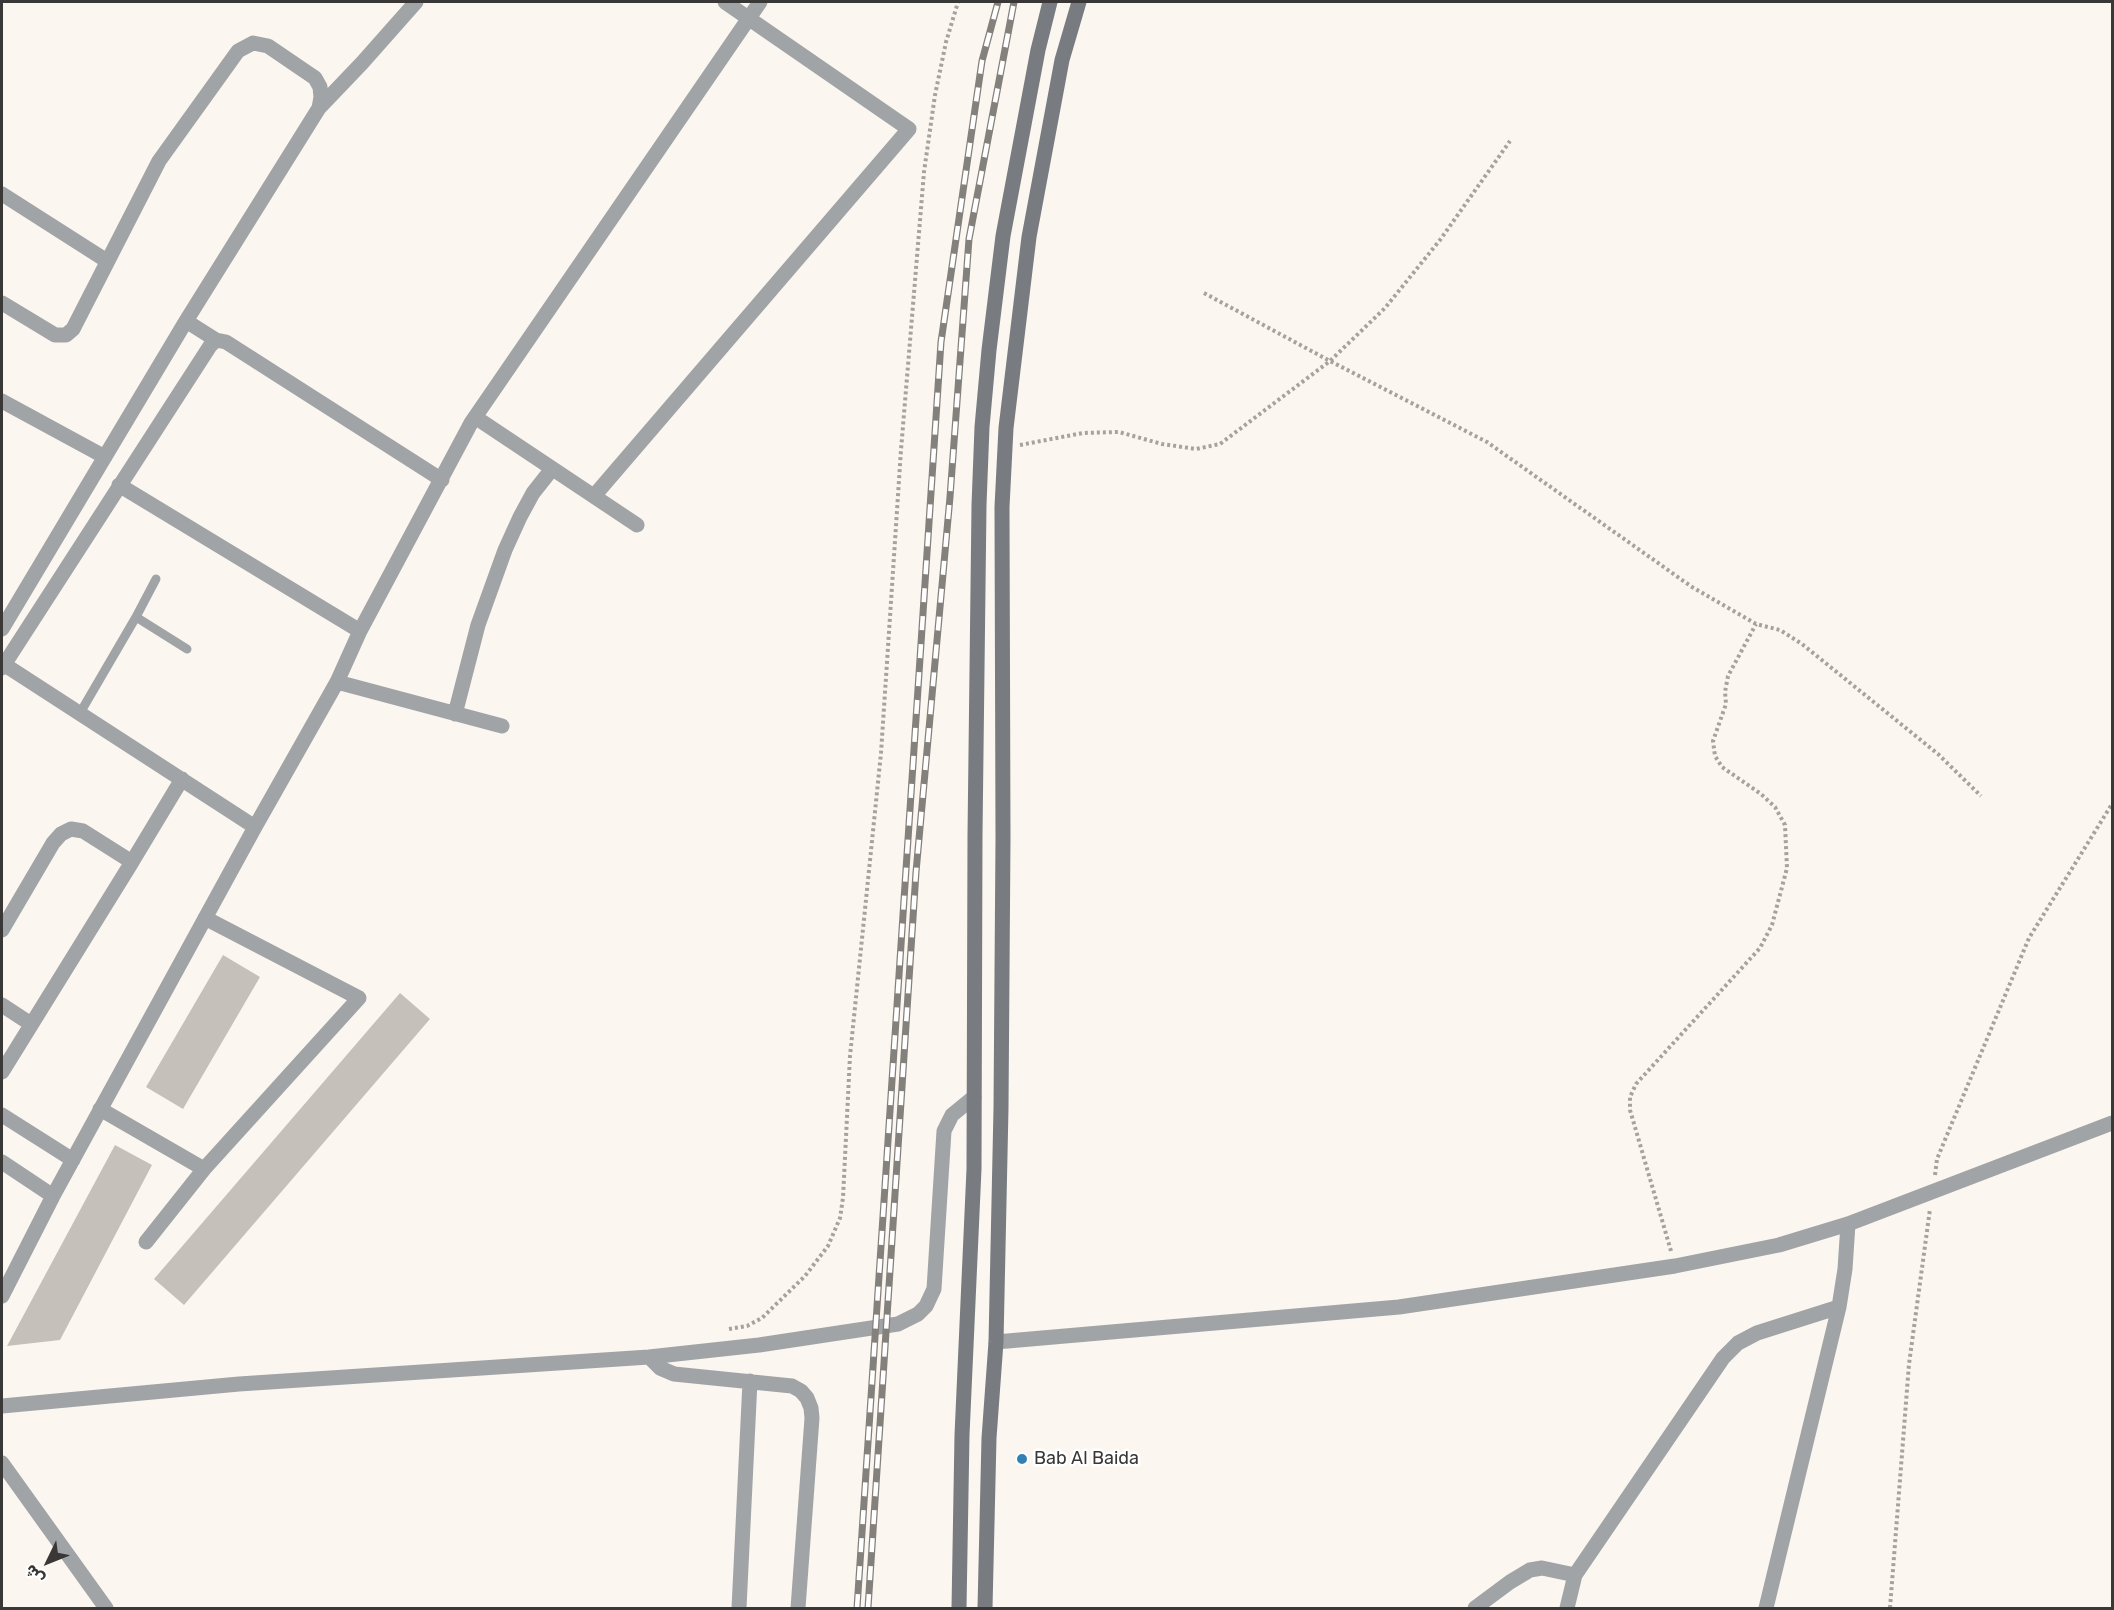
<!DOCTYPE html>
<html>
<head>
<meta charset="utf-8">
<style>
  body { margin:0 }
  #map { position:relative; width:2114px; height:1610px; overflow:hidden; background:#fcf6f0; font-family:Rubik,"Noto Naskh Arabic",sans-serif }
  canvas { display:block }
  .frame { position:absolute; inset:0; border:3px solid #3a3836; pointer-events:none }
  .north { position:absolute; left:18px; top:1532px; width:60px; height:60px; -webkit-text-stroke:4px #fff; paint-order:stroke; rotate:227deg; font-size:16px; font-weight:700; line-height:24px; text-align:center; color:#3a3836 }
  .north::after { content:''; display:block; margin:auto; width:21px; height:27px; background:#3a3836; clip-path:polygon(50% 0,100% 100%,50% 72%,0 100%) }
</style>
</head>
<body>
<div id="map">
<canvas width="2114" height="1610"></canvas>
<div class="frame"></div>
<div class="north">ش</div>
</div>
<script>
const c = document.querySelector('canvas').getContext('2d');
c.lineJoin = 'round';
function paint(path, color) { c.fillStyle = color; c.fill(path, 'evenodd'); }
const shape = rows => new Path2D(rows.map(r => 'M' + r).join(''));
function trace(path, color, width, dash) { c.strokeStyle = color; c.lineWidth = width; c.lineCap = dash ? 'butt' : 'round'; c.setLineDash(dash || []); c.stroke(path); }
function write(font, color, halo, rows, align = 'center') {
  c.font = font + ' Rubik,sans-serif'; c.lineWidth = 5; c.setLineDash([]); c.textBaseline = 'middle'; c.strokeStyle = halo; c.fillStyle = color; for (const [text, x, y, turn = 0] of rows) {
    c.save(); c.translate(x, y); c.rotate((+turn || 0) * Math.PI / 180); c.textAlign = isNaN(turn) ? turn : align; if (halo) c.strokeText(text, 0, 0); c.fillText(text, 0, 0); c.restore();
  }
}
const building = shape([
  [223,955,260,977,183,1109,146,1087],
  [400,993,430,1019,184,1305,154,1279],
  [115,1145,152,1165,60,1340,7,1346]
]);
const path = shape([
  [1204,293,1330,361,1487,442,1692,587,1756,624,1780,630,1802,644,1938,754,1981,796],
  [1020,445,1083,433,1119,432,1162,444,1196,449,1220,444,1330,361,1385,308,1440,240,1510,141],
  [1935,1175,1937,1159,2029,938,2112,804],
  [1671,1251,1630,1110,1630,1097,1636,1084,1760,948,1772,925,1787,868,1785,825,1775,807,1761,794,1722,767,1715,756,1713,741,1726,704,1725,692,1728,676,1756,624],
  [729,1329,747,1326,762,1318,805,1276,828,1246,840,1218,843,1198,850,1056,881,753,901,450,924,172,935,95,946,42,958,2],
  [1890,1608,1909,1364,1930,1209]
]);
const lane = shape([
  [136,617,187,649],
  [80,713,136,617,156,579]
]);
const street = shape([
  [319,108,362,63,416,2],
  [2,194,107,261],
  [2,303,55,335,66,335,73,329,159,161,238,51,253,43,268,46,315,78,320,87,321,97,319,108,186,321,2,629],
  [186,321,216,340,226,342,442,480],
  [2,401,105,457],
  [475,419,481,421,637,525],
  [119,485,360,631],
  [594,496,909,129,725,2],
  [2,663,255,827],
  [2,668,210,346,216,340],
  [337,682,502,726],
  [455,714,478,625,505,550,520,517,533,493,552,469],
  [132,862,182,779],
  [2,930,53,843,61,834,71,829,83,831,132,862,2,1072],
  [2,1005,31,1024],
  [100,1109,204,1169],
  [2,1115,73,1160],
  [2,1162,53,1196],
  [146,1242,204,1169,359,998,205,918],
  [2,1296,53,1196,255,827,337,682,360,631,471,423,760,2],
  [996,1342,1399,1307,1675,1266,1779,1245,1848,1224,2112,1123],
  [649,1357,660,1368,674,1374,782,1385,792,1386,801,1391,807,1398,811,1408,812,1418,798,1608],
  [2,1406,239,1384,649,1357,759,1345,898,1324,918,1314,926,1306,934,1289,944,1131,952,1115,974,1097],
  [2,1463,106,1608],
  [739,1608,750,1381],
  [1475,1608,1510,1582,1530,1570,1542,1568,1575,1575],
  [1567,1608,1575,1575,1723,1358,1738,1343,1757,1333,1839,1307],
  [1766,1608,1839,1307,1845,1269,1848,1224]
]);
const secondary = shape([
  [959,1608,962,1435,974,1169,975,835,979,505,982,427,989,350,1003,236,1038,50,1050,2],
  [985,1608,989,1438,996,1342,1001,1108,1003,838,1002,507,1006,428,1029,237,1062,60,1079,2]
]);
const rail = shape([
  [857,1608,941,342,982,61,998,2],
  [868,1608,916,872,950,497,969,239,1014,2]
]);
const markers = [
  [1022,1459,6,"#3381b3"]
];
const poiNames = [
  ["Bab Al Baida",1034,1459]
];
paint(building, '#c6c0bb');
trace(path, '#a6a29e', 4, [3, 3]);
trace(lane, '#a1a4a6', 9);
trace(street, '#a1a4a6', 15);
trace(secondary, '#787c80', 15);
trace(rail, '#84817d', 7);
trace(rail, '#fff', 4.5, [14]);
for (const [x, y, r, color] of markers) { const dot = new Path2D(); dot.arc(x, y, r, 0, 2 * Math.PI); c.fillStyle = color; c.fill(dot); trace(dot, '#fff', 2); }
write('18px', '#3a3836', '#fff', poiNames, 'left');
</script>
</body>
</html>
